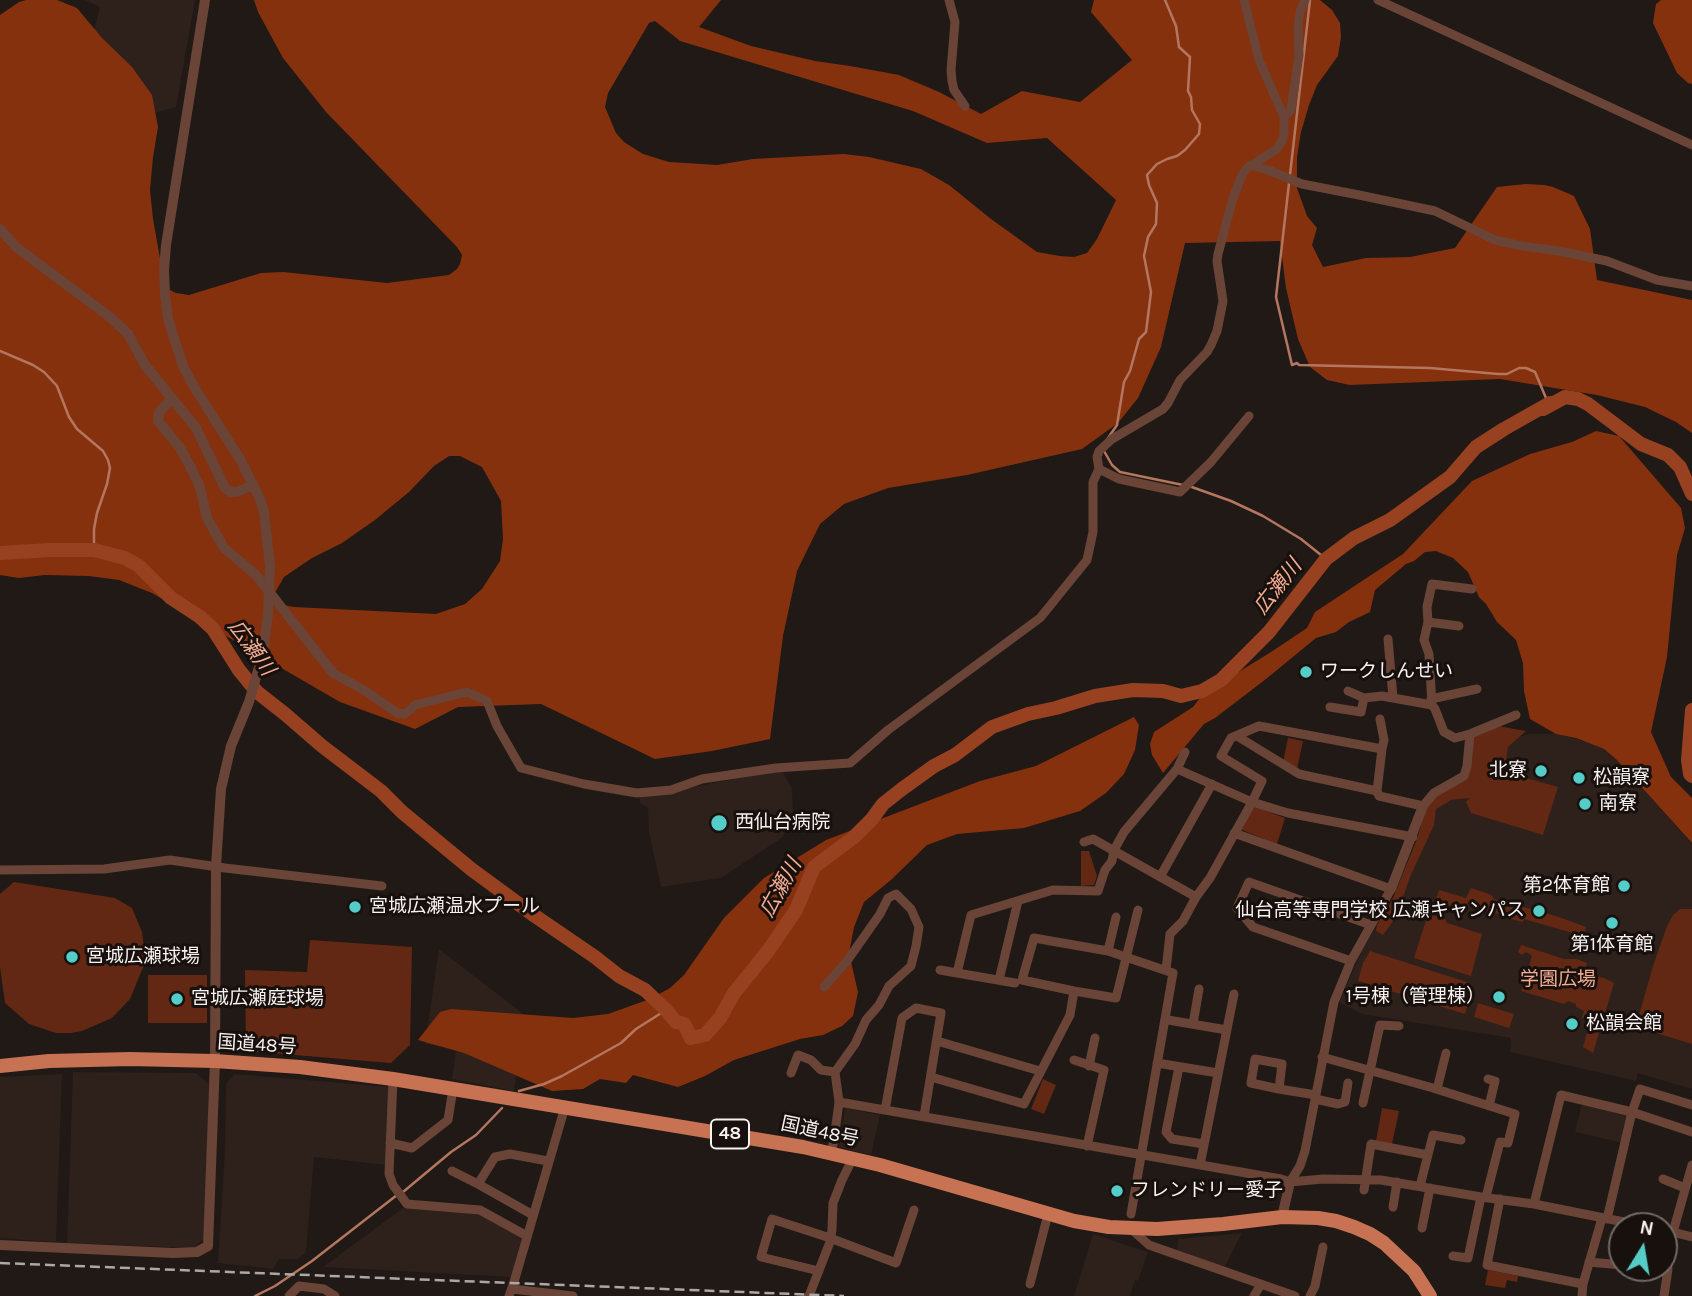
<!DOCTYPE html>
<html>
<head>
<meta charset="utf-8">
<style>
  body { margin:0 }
  #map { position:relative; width:1692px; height:1296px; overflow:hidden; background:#201916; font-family:Karla,sans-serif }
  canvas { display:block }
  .north { position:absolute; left:1608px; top:1212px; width:70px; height:70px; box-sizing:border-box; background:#17100d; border:2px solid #716a67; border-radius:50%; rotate:11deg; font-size:19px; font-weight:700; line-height:28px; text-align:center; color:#f7f1ef }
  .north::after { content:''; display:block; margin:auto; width:24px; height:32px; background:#54cdc9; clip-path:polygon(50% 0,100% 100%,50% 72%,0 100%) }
</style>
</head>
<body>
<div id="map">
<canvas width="1692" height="1296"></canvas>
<div class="north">N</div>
</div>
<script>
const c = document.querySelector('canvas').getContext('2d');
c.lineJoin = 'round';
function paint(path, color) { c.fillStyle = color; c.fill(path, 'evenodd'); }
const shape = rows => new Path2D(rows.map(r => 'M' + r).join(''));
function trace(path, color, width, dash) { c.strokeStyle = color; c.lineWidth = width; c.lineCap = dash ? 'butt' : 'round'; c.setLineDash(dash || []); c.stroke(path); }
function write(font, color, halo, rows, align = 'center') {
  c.font = font + ' Karla,"Noto Sans JP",sans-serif'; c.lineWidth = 6; c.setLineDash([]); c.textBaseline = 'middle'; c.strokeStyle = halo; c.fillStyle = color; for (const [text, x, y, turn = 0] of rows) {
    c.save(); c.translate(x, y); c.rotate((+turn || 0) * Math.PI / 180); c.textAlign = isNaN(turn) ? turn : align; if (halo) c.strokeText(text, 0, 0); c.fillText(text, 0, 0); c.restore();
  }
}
const built = shape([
  [85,0,195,0,176,107,118,123,91,41,100,7],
  [1530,734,1558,734,1575,738,1603,749,1617,760,1692,844,1692,1089,1644,1075,1638,1073,1636,1081,1510,1052,1511,1038,1362,1014,1339,1002,1363,949,1393,898,1417,839,1426,808,1510,739],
  [782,770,792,789,793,814,783,837,721,878,661,887,649,832,648,808,640,803,640,797],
  [439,949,530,1019,520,1046,514,1091,452,1079,456,1049,425,1044],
  [73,1072,196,1073,209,1084,206,1236,194,1248,67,1243],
  [62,1074,56,1242,0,1238,0,1077],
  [234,1074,390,1087,387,1165,314,1157,306,1252,298,1259,279,1259,273,1269,218,1263,225,1151,226,1084],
  [1582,1104,1630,1115,1623,1143,1575,1132],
  [845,1108,880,1115,871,1155,839,1147],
  [403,1208,480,1214,522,1238,512,1277,323,1267],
  [1242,1233,1224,1268,1177,1250,1178,1239],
  [1093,1234,1148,1252,1138,1281,1135,1280,1130,1296,1074,1296]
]);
const green = shape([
  [1498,726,1526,731,1508,747,1506,760,1496,775,1502,771,1558,787,1543,835,1471,813,1466,802,1470,798,1451,800,1436,809,1434,825,1410,877,1399,909,1391,924,1383,935,1376,931,1377,925,1393,898,1417,839,1426,808,1435,796,1468,770,1474,736],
  [1288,738,1303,741,1297,769,1283,762],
  [1253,806,1285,818,1277,844,1242,830],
  [1081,851,1089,851,1097,876,1094,885,1081,886],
  [14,882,115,898,132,908,142,932,144,949,144,965,130,999,112,1018,82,1031,71,1033,56,1033,29,1024,5,1003,0,967,0,894],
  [1471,888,1489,894,1492,896,1494,899,1556,916,1586,927,1582,946,1574,943,1577,941,1576,934,1524,919,1523,922,1506,918,1502,915,1456,902,1455,905,1451,904,1449,909,1434,905,1439,890,1466,898],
  [1680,909,1692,909,1692,1044,1650,1031,1637,1022,1653,966,1667,926,1673,915],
  [1428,914,1444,918,1447,923,1482,934,1471,976,1414,958],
  [310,940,412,947,410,1045,391,1063,246,1051,245,970,307,972],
  [1521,945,1564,959,1577,959,1587,963,1585,973,1604,978,1614,983,1593,1053,1583,1047,1590,1022,1582,1017,1584,1011,1576,1007,1576,1004,1568,1001,1564,1004,1521,991,1532,956,1526,952,1522,955,1518,952],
  [1370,951,1470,983,1471,991,1465,1014,1358,981,1363,963],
  [148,975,207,975,207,1023,148,1023],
  [1478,1003,1514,1014,1509,1028,1474,1017],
  [1043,1079,1056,1085,1044,1114,1031,1109],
  [1382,1108,1399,1111,1392,1144,1376,1141],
  [1488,1270,1518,1276,1517,1282,1507,1280,1505,1288,1485,1285]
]);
const forest = shape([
  [26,0,57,0,77,8,102,38,132,67,152,95,158,127,153,157,150,190,153,219,163,275,170,290,176,293,189,295,261,273,283,272,387,283,449,275,457,269,460,264,462,255,457,247,326,112,283,58,258,12,254,0,721,0,699,27,751,46,815,61,850,66,899,75,939,92,981,114,1022,91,1080,102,1132,60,1091,12,1094,0,1320,0,1332,10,1340,23,1341,37,1338,56,1317,85,1309,105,1301,132,1297,157,1297,188,1307,216,1317,228,1312,245,1323,267,1366,258,1410,257,1455,248,1497,187,1526,184,1544,185,1553,187,1574,196,1590,229,1597,280,1692,300,1692,433,1676,422,1645,407,1597,395,1500,379,1350,385,1327,380,1310,367,1298,339,1286,288,1280,241,1185,243,1161,347,1138,398,1118,423,1082,449,967,475,888,488,844,504,820,524,797,571,783,636,770,739,712,751,655,759,541,704,458,707,415,729,340,702,152,593,119,580,89,576,45,575,19,578,0,575,0,15,19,2],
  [655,21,680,41,913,111,987,143,1047,138,1116,200,1097,239,1087,253,1074,257,1060,256,1037,252,991,219,949,185,921,169,869,157,844,154,753,159,717,165,669,162,643,154,624,142,616,133,605,107,608,93,649,23],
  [449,456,460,456,482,467,501,501,503,539,500,561,482,589,465,604,436,614,294,607,278,604,272,598,284,577,312,558,342,543,375,520,409,492,434,466],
  [1661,0,1692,0,1692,84,1688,83,1677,73,1653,23,1656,4],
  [1596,431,1619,436,1681,508,1685,528,1677,555,1667,657,1651,732,1671,777,1692,798,1692,843,1617,760,1604,749,1576,738,1556,734,1530,719,1524,691,1523,663,1516,640,1497,622,1486,604,1479,597,1468,572,1453,558,1436,551,1425,552,1414,561,1406,564,1375,590,1370,612,1349,622,1336,632,1316,638,1266,679,1215,718,1204,724,1163,773,1152,755,1150,744,1154,732,1193,707,1203,694,1271,652,1307,628,1315,612,1403,554,1472,481,1530,454,1572,442],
  [1134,717,1139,725,1135,750,1124,774,1106,793,1080,811,1024,828,957,834,927,845,892,879,864,902,854,927,849,953,858,992,853,1016,842,1026,823,1035,800,1039,734,1060,705,1076,678,1087,633,1075,626,1083,600,1079,583,1089,552,1091,464,1053,418,1040,440,1012,451,1009,573,1018,608,1014,650,999,670,988,684,975,724,918,764,878,826,840,980,781,1036,766]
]);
const stream = shape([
  [1310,0,1276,297,1292,365,1297,363,1299,365,1430,368,1498,374,1507,374,1519,368,1526,368,1535,372,1546,398,1550,403],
  [0,351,33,365,44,372,57,386,69,417,77,429,103,451,108,460,110,468,107,484,97,513,94,529,94,550],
  [1106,441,1117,425,1124,382,1130,371,1139,339,1146,332,1151,292,1144,256,1148,237,1156,224,1157,203,1149,185,1147,175,1157,164,1167,159,1177,156,1185,150,1199,134,1200,124,1192,110,1191,97,1188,91,1190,57,1179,47,1176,26,1165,0],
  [1104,451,1112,465,1120,472,1183,485],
  [1189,486,1231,501,1263,516,1301,539,1326,559],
  [519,1091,544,1084,562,1076,621,1043,636,1029,666,1010],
  [403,1192,451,1152,476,1135,502,1108],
  [255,1296,275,1286,312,1261,397,1195]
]);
const river = shape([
  [1543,409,1565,397,1578,399,1588,404,1641,444,1668,455,1680,467,1692,494],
  [0,553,50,550,94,550,125,558,139,566,171,598,200,617,213,629,239,670,257,692,285,714,322,746,381,791,402,812,471,869,535,916,595,957,619,976,645,990,666,1010,676,1022,684,1024,691,1038,705,1035,720,1018,734,993,768,951,796,910,814,867,854,837,872,819,883,804,902,789,934,766,955,755,992,727,1028,714,1056,708,1095,696,1133,690,1163,691,1181,696,1202,691,1221,680,1269,632,1326,559,1354,538,1390,520,1450,477,1476,447,1504,429,1550,403],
  [1692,710,1688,760,1690,774,1692,776]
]);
const minor = shape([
  [949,0,955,22,951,70,952,81,954,90,965,106],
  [1378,0,1692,145],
  [1284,117,1291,110,1299,55,1298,28,1300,12,1305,0],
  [1250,165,1268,170,1302,184,1359,195,1435,211,1495,240,1522,246,1559,251,1607,261,1657,280,1692,286],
  [1099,469,1119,479,1180,492,1211,462,1249,416],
  [1472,589,1432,584,1427,607,1428,622,1424,640,1429,654,1432,705,1435,709,1444,732,1455,738,1470,734,1516,715],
  [1428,622,1459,626],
  [1388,639,1393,698],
  [333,673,367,692,397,713,405,714,415,705,467,692,487,701,497,726,521,768,584,784,637,793,671,790,702,779,776,768,850,763,888,730,1040,618,1087,560,1093,532,1093,482,1099,469,1097,457,1099,451,1112,439,1163,409,1168,403,1180,380,1207,352,1211,345,1217,331,1223,301,1217,261,1218,254,1233,198,1242,175,1247,168,1277,149,1283,139,1284,132,1284,117,1259,60,1244,0],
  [1348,691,1364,698,1382,696,1432,705],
  [1431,699,1477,689],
  [1330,707,1361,712,1364,698],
  [1380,719,1384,740,1382,749],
  [1237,736,1299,774,1377,791],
  [1177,769,1185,752],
  [1234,833,1391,889,1351,961,1334,1002,1305,1151,1300,1166,1290,1182],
  [1084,842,1093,839,1196,897,1210,878,1252,802,1262,781,1221,756,1231,738,1259,726,1382,749,1377,791,1379,796,1423,806,1434,793,1464,776,1467,766,1470,734],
  [0,870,104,869,170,860,225,868,382,886],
  [1160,877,1212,784],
  [1108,951,1116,917],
  [1351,961,1253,927,1237,908,1249,882,1371,925],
  [940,970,957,973],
  [1166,970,1170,934,1183,921,1196,897],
  [999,980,1018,901],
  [1015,983,957,973,971,915,1053,890,1098,891,1105,870,1112,861,1114,850,1124,832,1177,769,1252,802,1288,813,1413,837],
  [824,987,847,961,880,914,888,898,896,894,911,909,919,927,916,946,911,966,889,986,879,1005,866,1020,855,1044,835,1072,839,1102,834,1140,831,1153],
  [1074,991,1116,998,1138,910],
  [1168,1020,1227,1030],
  [1193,1024,1199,989],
  [937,1041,1040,1071],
  [1322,1057,1433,1088,1515,1114,1508,1143,1500,1142,1486,1197],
  [1074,1060,1104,1070,1087,1146],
  [1157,1063,1218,1073],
  [1089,1066,1095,1038],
  [1179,1067,1166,1132,1172,1139,1204,1144],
  [791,1073,798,1055,811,1060,821,1070,835,1072],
  [931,1077,1024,1104,1070,1015,1074,991,1022,980,1034,938,1108,951,1173,973,1131,1214],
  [393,1079,389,1174,393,1185,407,1204,480,1210,527,1236],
  [1488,1079,1495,1081,1489,1106],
  [1279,1089,1282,1064,1255,1059,1251,1083,1279,1089,1316,1095],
  [1437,1089,1446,1053],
  [1315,1099,1338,1104,1345,1102,1348,1083],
  [839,1102,1281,1179,1290,1182,1323,1179,1381,1180,1481,1197,1534,1204,1644,1226],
  [1363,1103,1380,1025,1399,1026],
  [885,1110,902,1018,916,1008,941,1013,924,1116],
  [390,1143,412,1148,448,1120,453,1089],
  [1200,1165,1234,994],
  [452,1171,478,1184],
  [1663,1179,1685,1188],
  [1420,1186,1433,1135,1461,1140],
  [1364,1190,1371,1144,1428,1155],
  [1500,1199,1487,1265,1583,1284],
  [1534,1204,1561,1095,1632,1112,1640,1089,1692,1105],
  [1393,1207,1397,1182],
  [533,1215,478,1184,495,1157,510,1154,548,1161],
  [1607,1219,1632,1112,1692,1132],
  [1422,1228,1430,1188],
  [1131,1229,1149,1245,1295,1296],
  [1664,1230,1692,1237],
  [1673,1232,1692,1165],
  [1453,1256,1468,1258,1481,1197],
  [1589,1262,1622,1265],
  [1655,1268,1668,1269,1664,1296],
  [819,1271,761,1257,772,1219,830,1238,896,1263,914,1210],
  [1030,1284,1048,1214],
  [512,1289,573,1296],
  [289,1296,299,1286,324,1289,335,1296],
  [509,1296,514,1282,565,1107],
  [809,1296,830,1242,832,1230,833,1203,842,1180,853,1158],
  [1254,1296,1261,1284],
  [1310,1296,1315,1286,1323,1247],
  [1582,1296,1583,1284,1602,1218]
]);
const tertiary = shape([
  [205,0,166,245,164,270,165,295,168,319,183,366,196,390,240,459,260,499,264,512,270,566],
  [0,229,16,247,110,317,128,334,145,365,196,428,225,488,231,492,237,492,253,485],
  [172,399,159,412,158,421,180,448,189,464,200,487,207,518,224,548,256,575,333,673],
  [1391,889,1423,806],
  [1282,1217,1290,1182],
  [0,1245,173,1253,197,1252,208,1246,215,1061,216,866,221,789,231,746]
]);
const trunk = shape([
  [0,1066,49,1061,130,1059,215,1061,300,1067,393,1079,803,1147,880,1165,1074,1221,1109,1227,1157,1229,1223,1224,1282,1217,1318,1218,1336,1221,1354,1227,1370,1234,1384,1243,1414,1271,1430,1296]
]);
const rail = shape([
  [0,1263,844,1296]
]);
const tertiaryBridge = shape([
  [231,746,249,702,263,653,268,614,270,566]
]);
const markers = [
  [1306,672,7,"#54cdc9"],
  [1541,771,7,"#54cdc9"],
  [1579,778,7,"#54cdc9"],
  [1585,804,7,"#54cdc9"],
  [719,823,9,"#54cdc9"],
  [1624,886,7,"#54cdc9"],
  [355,907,7,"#54cdc9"],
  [1539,911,7,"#54cdc9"],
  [1612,923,7,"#54cdc9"],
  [72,957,7,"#54cdc9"],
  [1499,997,7,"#54cdc9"],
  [177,999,7,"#54cdc9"],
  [1572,1024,7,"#54cdc9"],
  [1117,1191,7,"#54cdc9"]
];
const shields = [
  [730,1134,38]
];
const shieldNames = [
  ["48",730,1134]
];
const poiNames = [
  ["ワークしんせい",1320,672],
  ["北寮",1527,771,"right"],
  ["松韻寮",1593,778],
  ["南寮",1599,804],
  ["西仙台病院",735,823],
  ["第2体育館",1610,886,"right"],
  ["宮城広瀬温水プール",369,907],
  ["仙台高等専門学校 広瀬キャンパス",1525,911,"right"],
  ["第1体育館",1612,945,"center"],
  ["宮城広瀬球場",86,957],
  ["1号棟（管理棟）",1485,997,"right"],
  ["宮城広瀬庭球場",191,999],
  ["松韻会館",1586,1024],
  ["フレンドリー愛子",1131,1191]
];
const parkNames = [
  ["学園広場",1558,980]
];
const streetNames = [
  ["国道48号",257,1045,4],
  ["国道48号",820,1132,12]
];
const waterNames = [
  ["広瀬川",1278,587,-52],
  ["広瀬川",251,648,54],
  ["広瀬川",781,888,-61]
];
paint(built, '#2e201b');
paint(green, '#632813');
paint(forest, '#86310e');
trace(stream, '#b4765f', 2.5);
trace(river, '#984121', 14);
trace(minor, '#694437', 9);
trace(tertiary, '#694437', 10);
trace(trunk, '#c87254', 14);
trace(rail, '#aea7a5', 2.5, [10, 5]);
trace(tertiaryBridge, '#694437', 10);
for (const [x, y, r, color] of markers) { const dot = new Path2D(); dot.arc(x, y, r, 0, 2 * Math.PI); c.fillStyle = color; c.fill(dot); trace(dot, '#17100d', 2.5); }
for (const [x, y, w] of shields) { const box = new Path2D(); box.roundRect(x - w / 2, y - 14.5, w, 29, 5); c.fillStyle = '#17100d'; c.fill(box); trace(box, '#f7f1ef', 2); }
write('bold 18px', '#f7f1ef', null, shieldNames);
write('19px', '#f7f1ef', '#17100d', poiNames, 'left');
write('19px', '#f3ab91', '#17100d', parkNames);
write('19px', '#f7f1ef', '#17100d', streetNames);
write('italic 21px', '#f4ac92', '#17100d', waterNames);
</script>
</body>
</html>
